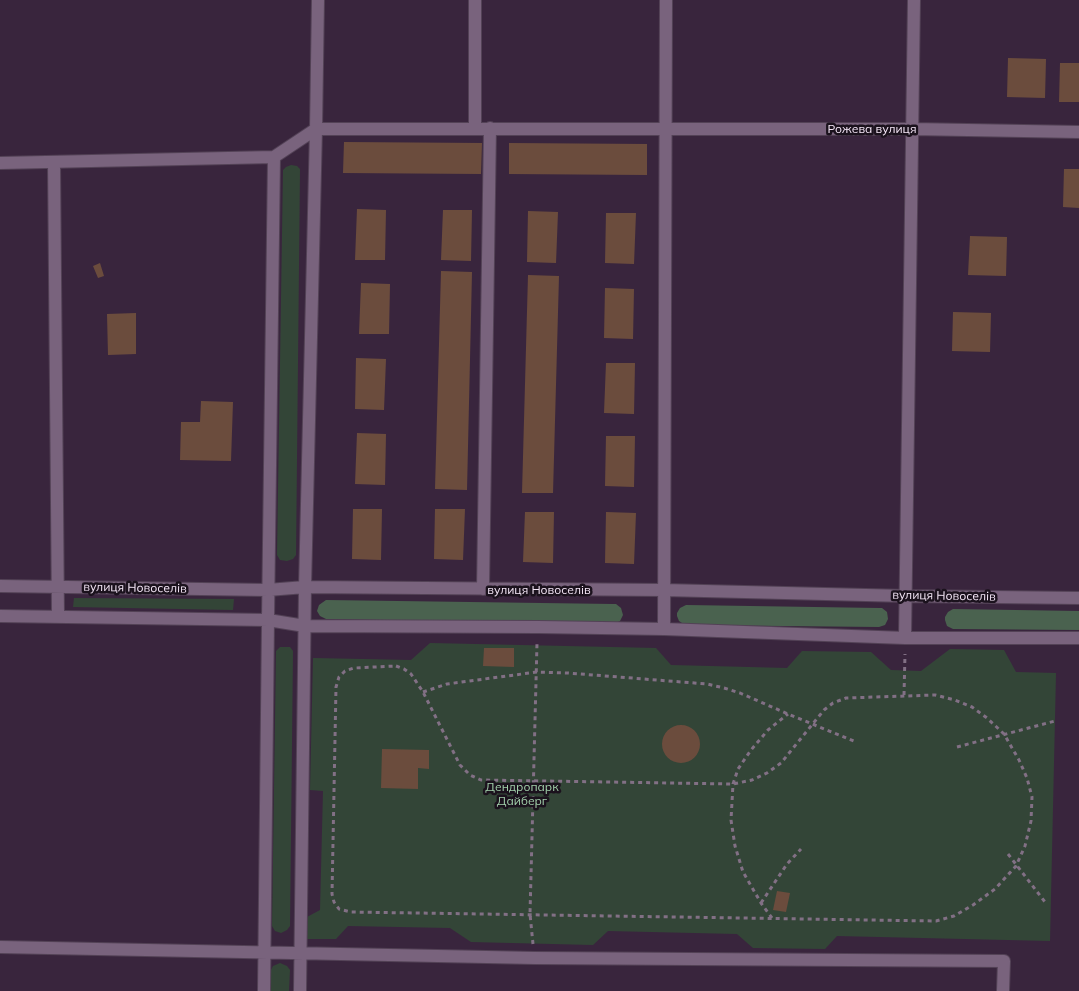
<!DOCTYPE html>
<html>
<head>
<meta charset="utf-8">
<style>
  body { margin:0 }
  canvas { display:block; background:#39253d }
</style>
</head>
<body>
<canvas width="1079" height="991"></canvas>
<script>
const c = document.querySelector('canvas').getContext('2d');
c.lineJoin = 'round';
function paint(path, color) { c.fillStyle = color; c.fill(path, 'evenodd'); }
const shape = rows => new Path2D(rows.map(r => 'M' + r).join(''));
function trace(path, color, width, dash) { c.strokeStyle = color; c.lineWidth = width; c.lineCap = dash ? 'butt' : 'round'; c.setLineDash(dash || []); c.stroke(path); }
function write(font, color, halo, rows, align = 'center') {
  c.font = font + ' Mulish,sans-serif'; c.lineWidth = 5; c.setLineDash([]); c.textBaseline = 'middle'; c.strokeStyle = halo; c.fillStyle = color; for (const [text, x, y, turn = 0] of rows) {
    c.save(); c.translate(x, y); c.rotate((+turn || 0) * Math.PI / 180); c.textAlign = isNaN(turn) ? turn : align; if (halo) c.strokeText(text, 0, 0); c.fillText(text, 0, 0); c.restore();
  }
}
const green = shape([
  [291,165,297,166,300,169,296,555,293,559,287,561,280,560,277,555,283,170,286,167],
  [74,598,234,599,233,610,73,607],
  [430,643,656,648,671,665,787,668,802,651,871,652,891,670,921,671,950,649,1004,650,1016,672,1056,673,1050,941,837,936,825,949,753,948,737,934,608,931,593,945,471,942,450,928,348,926,336,939,306,939,307,917,320,910,323,791,310,790,313,658,411,660],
  [280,647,290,647,293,651,290,926,287,930,281,933,275,931,272,926,276,651],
  [280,963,287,966,290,970,289,991,270,991,271,970,273,966]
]);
const forest = shape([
  [326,600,613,604,616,604,621,608,623,615,620,621,613,624,326,619,320,616,317,611,319,605],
  [686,605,879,608,882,608,887,612,888,619,885,625,879,627,685,625,679,621,677,616,677,613,680,608],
  [953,609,1079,611,1079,630,953,629,947,626,945,620,945,617,948,612]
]);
const building = shape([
  [1008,58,1046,59,1045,98,1007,97],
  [1060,63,1079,63,1079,102,1059,102],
  [344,142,482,143,481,174,343,173],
  [509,143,647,144,647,175,509,174],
  [1064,169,1079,169,1079,208,1063,207],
  [357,209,386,210,385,260,355,260],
  [443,210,472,210,471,261,441,260],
  [528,211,558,212,556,263,527,262],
  [606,213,636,213,634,264,605,263],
  [970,236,1007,237,1006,276,968,275],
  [100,263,104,276,98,278,93,266],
  [441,271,472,272,467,490,435,489],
  [528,275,559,276,553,493,522,493],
  [361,283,390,284,389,334,359,334],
  [605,288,634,289,633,339,604,338],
  [953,312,991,313,990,352,952,351],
  [136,313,136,354,108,355,107,314],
  [356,358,386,359,384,410,355,409],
  [606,363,635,363,634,414,604,413],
  [201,401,233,402,231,461,180,460,181,422,200,422],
  [357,433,386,434,385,485,355,484],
  [606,436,635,436,634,487,605,486],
  [353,509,382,509,381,560,352,559],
  [435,509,465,509,463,560,434,559],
  [525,512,554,512,553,563,523,562],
  [606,512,636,513,634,564,605,563],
  [484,648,514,648,514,667,483,666],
  '662 744a19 19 0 1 1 38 0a19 19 0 1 1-38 0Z',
  [382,749,429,750,429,769,418,768,418,789,381,788],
  [777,891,790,893,786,912,773,910]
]);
const path = shape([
  [396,666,404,669,411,674,423,692,460,765,470,775,481,780,733,784,752,780,767,773,781,763,824,710,833,703,846,698,935,695,955,700,972,707,987,718,1004,734,1019,760,1027,778,1032,797,1031,821,1025,846,1016,866,995,889,973,905,954,916,936,921,351,912,339,909,334,902,332,894,336,687,339,677,345,671,354,668,396,666],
  [423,692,447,684,537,672,568,673,707,684,724,688,740,693,788,714,856,742],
  [904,695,905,654],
  [957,747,1055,721],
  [1008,854,1045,902],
  [761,903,787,864,801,849],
  [772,918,761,903,743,872,735,846,731,820,733,784,738,769,751,750,768,730,788,714],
  [533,944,530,914,537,643]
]);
const minor = shape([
  [475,129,475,0],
  [54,162,58,617],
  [0,163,274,157,316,129,912,129,1079,132],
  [0,586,268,590,305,587,664,590,906,596,1079,598],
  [483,589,490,128],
  [0,616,268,620,305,626,538,627,664,629,905,638,1079,638],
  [664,629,666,0],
  [905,638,914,0],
  [0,947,535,958,1004,961,1003,991],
  [264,991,268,620,274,157],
  [300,991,305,587,316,129,318,0]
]);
const streetNames = [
  ["Рожева вулиця",872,129],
  ["вулиця Новоселів",135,588,1],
  ["вулиця Новоселів",539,590],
  ["вулиця Новоселів",944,596,1]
];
const parkNames = [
  ["Дендропарк",522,787],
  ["Дайберг",522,801]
];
paint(green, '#334537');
paint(forest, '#4a624f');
paint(building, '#6b4c3d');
trace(minor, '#534256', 14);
trace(path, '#827085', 3, [4, 4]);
trace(minor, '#79637d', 12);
write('12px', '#f5e7f7', '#1b121d', streetNames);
write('12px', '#a2d0ab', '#1b121d', parkNames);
</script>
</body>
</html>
